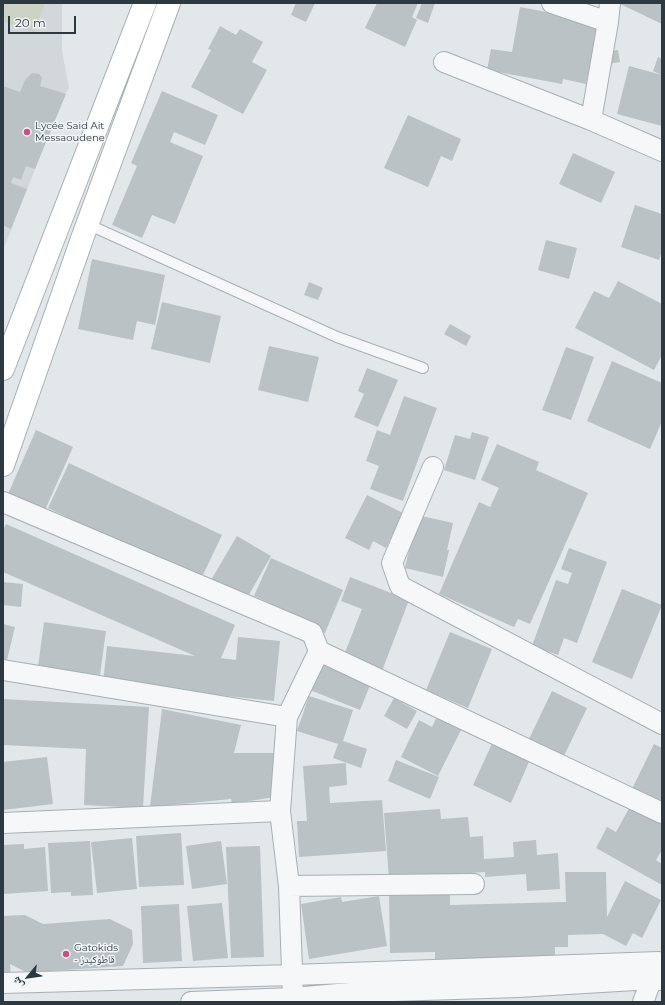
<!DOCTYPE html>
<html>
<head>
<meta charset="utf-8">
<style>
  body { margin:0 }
  #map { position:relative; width:665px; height:1005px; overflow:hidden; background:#e2e7ea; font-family:Montserrat,"Noto Naskh Arabic",sans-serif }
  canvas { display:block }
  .frame { position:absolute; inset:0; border:4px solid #2c3940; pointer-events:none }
  .north { position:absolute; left:8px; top:957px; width:40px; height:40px; -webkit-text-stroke:3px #f2f6f7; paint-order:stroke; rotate:241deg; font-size:11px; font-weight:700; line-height:16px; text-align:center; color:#2c3940 }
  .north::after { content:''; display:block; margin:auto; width:14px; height:18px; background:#2c3940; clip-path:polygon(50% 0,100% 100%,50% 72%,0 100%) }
  .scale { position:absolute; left:8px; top:16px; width:68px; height:18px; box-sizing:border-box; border:2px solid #2c3940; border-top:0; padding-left:5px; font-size:12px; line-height:14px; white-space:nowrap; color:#2c3940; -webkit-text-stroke:3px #f2f6f7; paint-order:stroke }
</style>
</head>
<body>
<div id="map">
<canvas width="665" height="1005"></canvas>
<div class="frame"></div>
<div class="north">ش</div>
<div class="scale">20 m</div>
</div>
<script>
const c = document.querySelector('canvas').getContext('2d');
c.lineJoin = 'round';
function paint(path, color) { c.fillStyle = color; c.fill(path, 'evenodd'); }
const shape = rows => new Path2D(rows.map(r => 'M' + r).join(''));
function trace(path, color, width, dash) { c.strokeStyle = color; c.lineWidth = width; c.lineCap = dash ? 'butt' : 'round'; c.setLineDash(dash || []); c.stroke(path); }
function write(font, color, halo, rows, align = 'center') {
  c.font = font + ' Montserrat,"Noto Naskh Arabic",sans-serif'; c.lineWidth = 3; c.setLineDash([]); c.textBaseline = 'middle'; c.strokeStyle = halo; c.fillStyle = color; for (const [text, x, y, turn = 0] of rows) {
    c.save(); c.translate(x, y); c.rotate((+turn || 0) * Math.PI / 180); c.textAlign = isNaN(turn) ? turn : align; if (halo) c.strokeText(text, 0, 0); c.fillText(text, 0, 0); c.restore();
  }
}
const built = shape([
  [3,3,62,3,62,51,69,88,65,94,3,250]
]);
const green = shape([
  [3,3,45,3,34,33,3,21]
]);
const building = shape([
  [296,3,315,3,306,22,291,15],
  [377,3,418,3,412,17,417,20,405,47,365,28],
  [422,3,435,3,428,23,416,18],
  [618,3,662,3,662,24],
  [520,7,598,22,586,84,563,79,562,84,487,70,491,49,512,52],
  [220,26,236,35,240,29,263,42,252,62,267,70,243,114,191,87,211,50,208,49],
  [618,50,620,62,609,64,608,51],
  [658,57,662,59,662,75,653,71],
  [629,66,662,75,662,126,617,114],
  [32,73,39,74,42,78,40,86,66,94,35,169,26,166,21,180,13,177,11,183,27,189,11,229,3,225,3,86,20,92,25,80],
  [162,91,218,115,205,145,174,132,170,142,203,156,175,224,152,215,142,238,112,225,137,166,131,163],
  [408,115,461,139,452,161,441,156,428,187,384,168],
  [573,153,615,172,601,203,559,184],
  [635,205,662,214,662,250,659,260,621,247],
  [546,240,577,248,569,279,538,270],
  [92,259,165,275,155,325,137,321,133,340,78,329],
  [618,281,662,304,662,355,654,370,575,328,594,291,609,298],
  [309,282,323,288,318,300,304,295],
  [162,302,221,316,210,363,151,349],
  [450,324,471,336,466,346,444,334],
  [269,346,319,357,308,402,258,390],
  [566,347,594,357,571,420,542,410],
  [612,361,662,383,662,421,650,449,587,421],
  [367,368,398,380,378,427,354,417,364,394,358,391],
  [404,396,437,408,403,501,370,489,379,466,366,461,377,430,390,435],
  [36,430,73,447,45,510,8,494],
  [472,432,489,437,475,480,444,470,455,435,470,439],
  [497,444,539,462,536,470,588,493,530,624,518,619,514,627,439,594,479,502,490,507,499,488,481,480],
  [69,463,222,535,201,579,132,548,48,508],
  [367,495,403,513,386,548,373,541,369,550,345,538],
  [417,515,453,523,447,550,449,550,443,577,405,568],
  [6,524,235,625,221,658,236,660,238,637,280,641,274,701,103,683,107,646,195,656,3,572,3,530],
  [237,536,271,556,246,600,211,580],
  [569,548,607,562,577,643,564,638,558,655,532,646,556,580,568,584,572,573,561,569],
  [271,558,343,590,325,633,268,608,270,603,254,596],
  [350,577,409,600,382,671,344,655,362,609,341,601],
  [3,582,23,584,21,607,3,605],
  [622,589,662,605,632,679,592,662],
  [44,622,106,631,100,675,38,667],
  [3,624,15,627,7,660,3,659],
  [450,632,492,649,468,708,426,690],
  [321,664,371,683,360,710,310,690],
  [552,691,587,708,564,756,529,739],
  [309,696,353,710,343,741,367,749,361,768,333,758,338,744,297,731],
  [394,698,417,711,407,729,384,716],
  [3,699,149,707,143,808,84,805,86,749,3,745],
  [162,709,241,725,234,753,277,753,274,797,232,804,231,799,150,807],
  [439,712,464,724,438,776,401,757,419,720,432,727],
  [495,737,532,755,511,803,473,785],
  [654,744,662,748,662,804,632,789],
  [47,757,53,804,3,810,3,762],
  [396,760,439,777,430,799,388,781],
  [346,763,347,785,329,787,330,803,382,800,386,851,299,857,297,821,307,821,303,766],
  [631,805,662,823,662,850,656,860,662,864,662,885,596,848,607,827,616,832],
  [440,809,441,819,468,817,470,837,483,836,484,859,514,857,513,842,536,840,537,855,558,853,560,889,527,891,526,874,485,877,485,872,389,879,384,813],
  [181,833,184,885,139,887,136,836],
  [132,838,137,889,97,893,91,842],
  [90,841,93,895,71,896,71,892,51,893,48,843],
  [221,841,227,884,192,889,186,846],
  [24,844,24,849,45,847,48,891,3,894,3,845],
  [260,846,264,957,231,958,226,847],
  [565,872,606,872,607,917,625,881,661,900,642,938,633,933,626,946,603,934,568,935,568,947,555,947,555,957,435,959,435,952,390,953,389,891,450,890,450,905,566,902],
  [379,896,387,946,309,959,301,904,341,897,342,902],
  [222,903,228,958,193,961,187,906],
  [179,904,182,961,143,963,141,906],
  [25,915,43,924,110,919,132,930,133,944,123,966,35,972,34,971,26,972,10,964,11,976,3,976,3,916]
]);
const service = shape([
  [87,224,337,337,423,368]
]);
const minor = shape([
  [552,3,608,22],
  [444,62,591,120,662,151],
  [591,120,608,22,610,3],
  [433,467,392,563,400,586,662,724],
  [3,502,312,633,319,651,287,717,280,811,289,886,293,998],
  [319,651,662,813],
  [3,670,287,717],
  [3,823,280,811],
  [289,886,474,884],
  [3,983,292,975,659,962],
  [191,1002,293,998,361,992,518,987,652,979,662,980],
  [643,1002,656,968]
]);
const secondary = shape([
  [3,369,145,3],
  [3,465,83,236,169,3]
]);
const markers = [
  [27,132,4,"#c55183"],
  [66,954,4,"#c55183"]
];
const poiNames = [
  ["Lycée Said Ait",35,126],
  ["Messaoudene",35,138],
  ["Gatokids",74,948],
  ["- قاطوكيدز",74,960]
];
paint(built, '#d1d7db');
paint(green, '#ccd3c4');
paint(building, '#bac2c6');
trace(service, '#a8afb4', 12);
trace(minor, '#a8afb4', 22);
trace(secondary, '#a8afb4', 24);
trace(service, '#f5f7f8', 10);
trace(minor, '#f5f7f8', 20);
trace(secondary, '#fff', 22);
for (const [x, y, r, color] of markers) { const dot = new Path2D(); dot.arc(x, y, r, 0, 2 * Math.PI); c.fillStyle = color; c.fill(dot); trace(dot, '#f2f6f7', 1.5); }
write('10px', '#2c3940', '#f2f6f7', poiNames, 'left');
</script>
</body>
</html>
